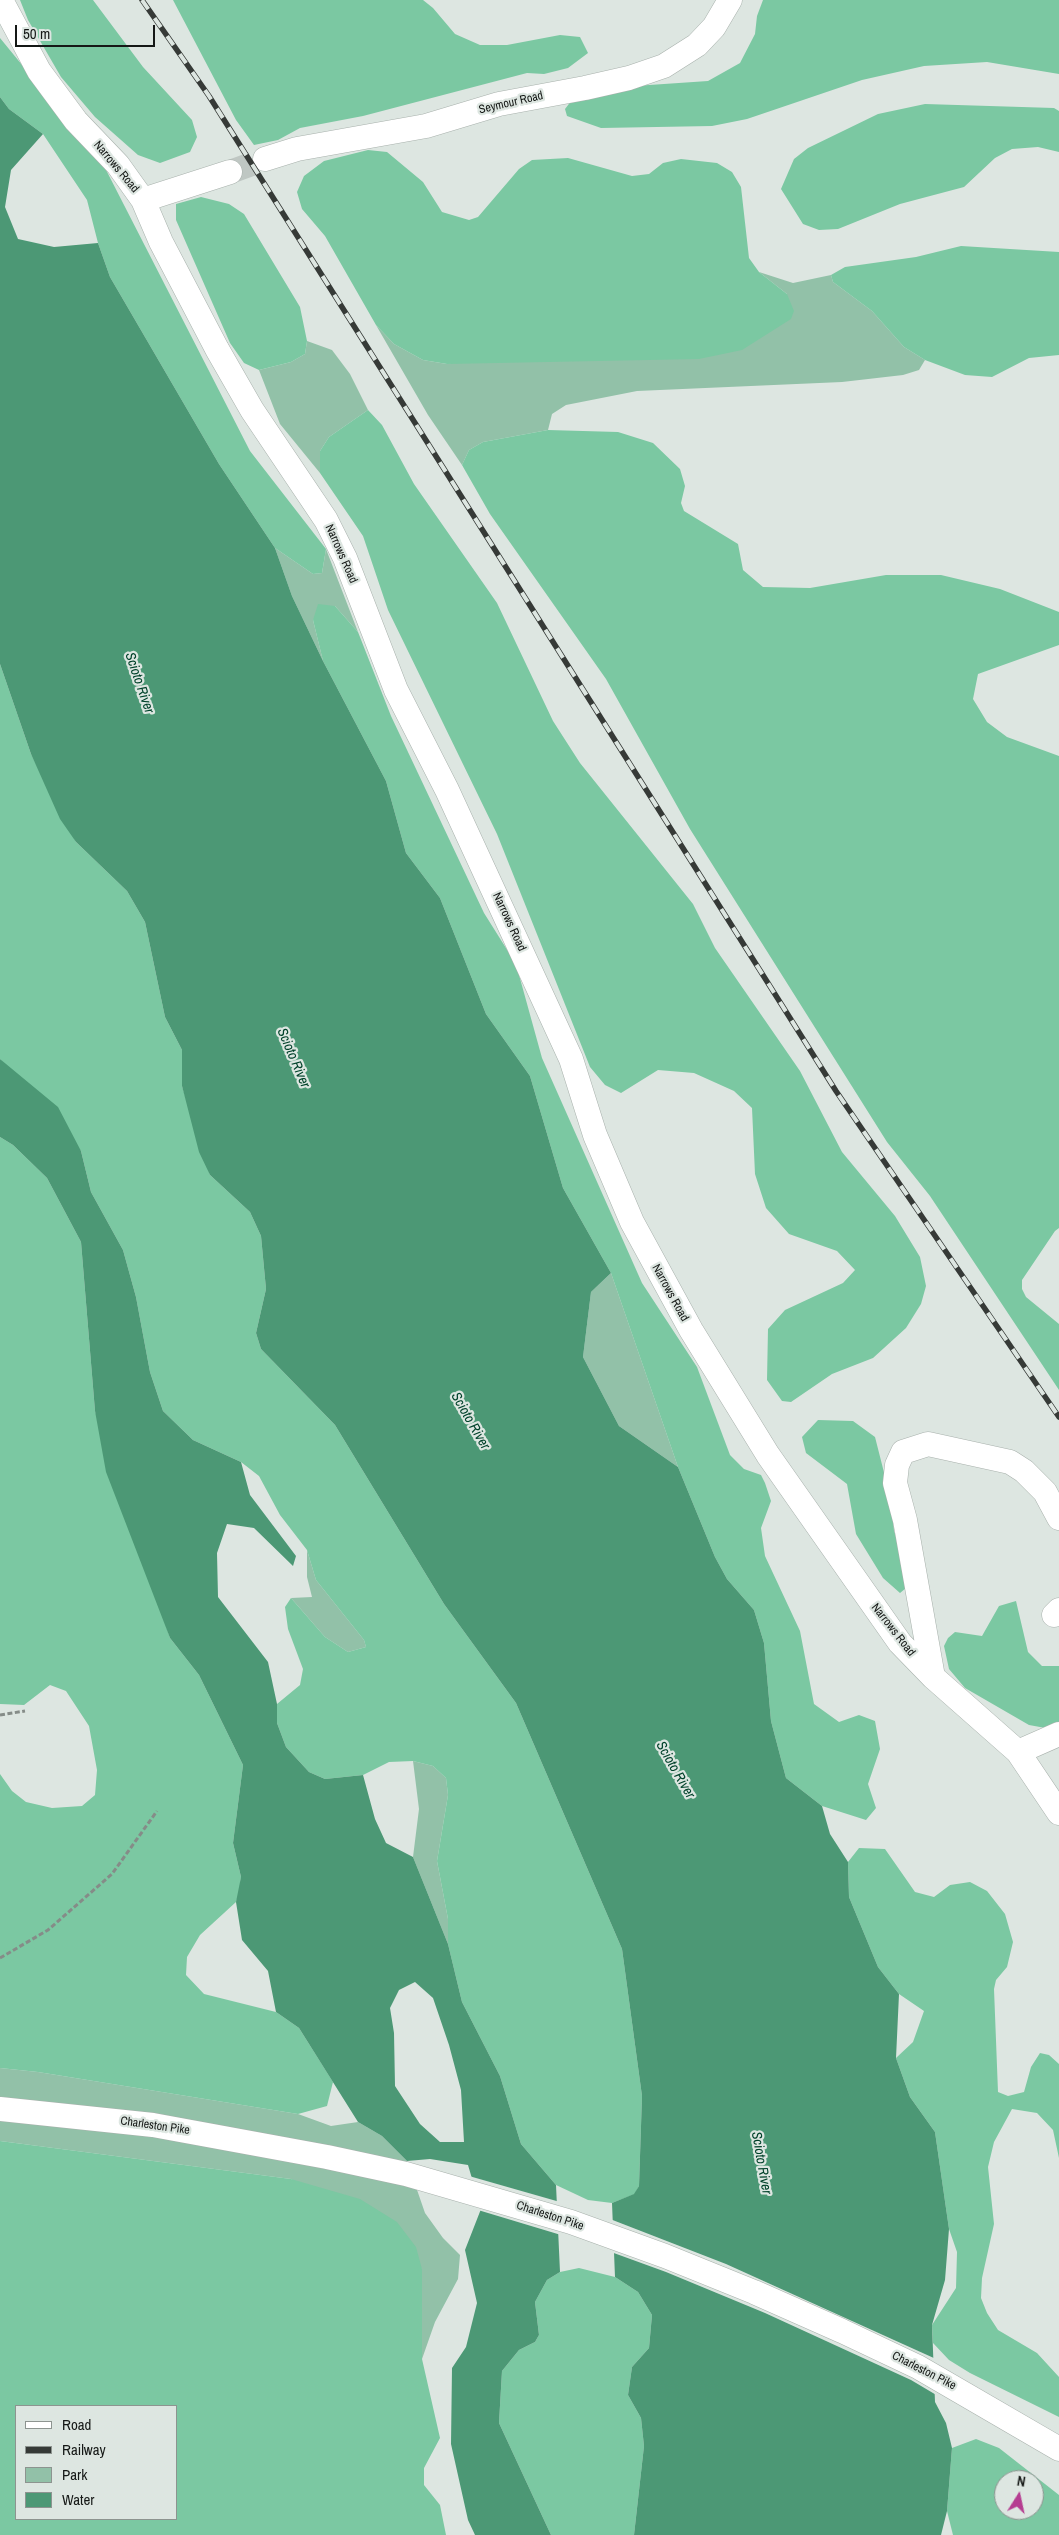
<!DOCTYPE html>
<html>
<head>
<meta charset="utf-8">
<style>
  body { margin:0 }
  #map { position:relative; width:1059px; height:2535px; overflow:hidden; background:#dde6e1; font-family:"Archivo Narrow",sans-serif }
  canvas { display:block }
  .legend { position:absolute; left:15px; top:2405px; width:162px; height:115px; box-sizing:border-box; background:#dde6e1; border:1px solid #8d9490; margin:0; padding:6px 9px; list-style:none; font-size:15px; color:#151816 }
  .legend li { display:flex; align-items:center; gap:10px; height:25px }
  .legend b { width:25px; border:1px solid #8d9490 }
  .north { position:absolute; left:994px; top:2470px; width:50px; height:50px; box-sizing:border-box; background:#dde6e1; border:1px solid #8d9490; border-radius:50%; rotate:10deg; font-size:14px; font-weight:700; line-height:20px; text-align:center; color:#151816 }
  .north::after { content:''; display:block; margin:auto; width:18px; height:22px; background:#b53d91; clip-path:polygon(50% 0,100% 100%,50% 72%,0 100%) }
  .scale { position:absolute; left:15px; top:25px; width:140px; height:22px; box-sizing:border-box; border:2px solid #151816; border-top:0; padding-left:6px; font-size:15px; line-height:18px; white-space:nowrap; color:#151816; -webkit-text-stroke:4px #dde6e1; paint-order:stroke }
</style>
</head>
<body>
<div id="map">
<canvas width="1059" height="2535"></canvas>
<ul class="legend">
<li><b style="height:6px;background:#fff"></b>Road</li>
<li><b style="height:6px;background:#363a37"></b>Railway</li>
<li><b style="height:14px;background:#92c1a8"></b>Park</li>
<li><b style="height:14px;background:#4c9875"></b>Water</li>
</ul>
<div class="north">N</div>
<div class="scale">50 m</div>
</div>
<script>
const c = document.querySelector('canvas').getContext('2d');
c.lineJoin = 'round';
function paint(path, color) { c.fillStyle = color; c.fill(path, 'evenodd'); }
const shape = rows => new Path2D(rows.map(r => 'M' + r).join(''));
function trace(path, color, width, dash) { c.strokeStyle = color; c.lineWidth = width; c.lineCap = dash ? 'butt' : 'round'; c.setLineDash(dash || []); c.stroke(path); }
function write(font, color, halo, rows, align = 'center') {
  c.font = font + ' "Archivo Narrow",sans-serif'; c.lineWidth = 4.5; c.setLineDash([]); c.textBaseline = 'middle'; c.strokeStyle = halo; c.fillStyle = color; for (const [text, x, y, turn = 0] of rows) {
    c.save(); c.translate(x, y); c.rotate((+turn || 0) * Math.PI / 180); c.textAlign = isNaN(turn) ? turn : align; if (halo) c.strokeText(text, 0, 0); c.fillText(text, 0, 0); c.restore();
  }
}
const green = shape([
  [759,272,793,283,831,275,833,282,872,311,904,347,925,360,919,370,903,375,842,382,637,391,566,405,552,414,548,430,483,442,469,450,462,465,428,415,376,325,394,344,423,360,447,364,787,294],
  [307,341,332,350,350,374,368,410,329,437,320,451,320,473,280,424,259,370,291,362,305,354],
  [275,548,313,574,322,573,326,549,358,632,335,606,313,620,323,661,292,596],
  [611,1273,678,1467,619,1426,583,1357,591,1292],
  [307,1550,316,1580,364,1640,366,1647,348,1652,325,1637,291,1598,312,1597,307,1577],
  [413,1761,433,1766,446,1778,448,1795,437,1861,448,1919,448,1944,413,1857,419,1809],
  [0,2068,38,2072,298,2114,331,2126,358,2122,382,2136,407,2161,425,2213,443,2238,460,2255,458,2279,435,2322,422,2359,422,2269,291,2179,0,2141]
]);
const forest = shape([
  [20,0,93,0,143,67,192,120,197,137,190,152,160,163,138,155,95,117,61,77,28,20],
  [173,0,423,0,433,8,455,34,480,45,507,45,560,35,580,37,588,53,568,68,544,74,527,73,363,116,300,128,278,140,254,145,236,120],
  [763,0,1059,0,1059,74,987,62,924,66,862,80,747,119,712,126,601,128,567,116,565,109,575,96,620,87,708,81,740,63,755,34,757,16],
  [0,38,103,164,250,451,326,549,322,573,313,574,275,548,219,464,110,277,98,243,87,200,43,134,9,109,0,97],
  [925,104,1054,108,1059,111,1059,152,1038,147,1012,149,995,158,964,187,900,204,838,229,819,230,803,224,781,189,794,159,808,148,878,114],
  [368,150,387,152,423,182,442,212,469,220,478,217,519,169,532,160,568,158,632,176,649,174,663,163,681,159,717,163,732,172,741,187,749,258,759,272,787,294,794,311,791,319,742,350,699,359,447,364,423,360,394,344,376,325,325,236,302,209,297,192,304,176,324,161],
  [201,197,229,204,244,214,300,307,307,341,305,354,291,362,259,370,244,363,230,343,176,220,176,204],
  [961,246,1059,252,1059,355,1029,358,992,377,965,375,925,360,904,347,872,311,833,282,831,275,845,267,916,257],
  [368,410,382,425,414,484,497,603,553,721,580,763,693,904,715,948,800,1071,842,1152,895,1216,920,1257,926,1286,921,1304,906,1328,873,1358,832,1374,791,1402,782,1401,767,1380,768,1329,785,1310,843,1283,855,1270,837,1251,789,1234,766,1208,755,1174,752,1108,734,1091,694,1073,658,1070,621,1093,605,1085,590,1067,497,834,388,610,363,536,320,473,320,451,329,437],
  [548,430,618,432,653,443,680,469,685,486,681,503,684,511,738,544,743,570,763,587,810,588,886,575,941,575,1000,589,1059,612,1059,645,978,674,973,699,987,722,1007,737,1059,756,1059,1228,1055,1231,1022,1280,1022,1289,1026,1297,1059,1324,1059,1390,930,1196,887,1142,690,829,606,679,490,514,462,465,469,450,483,442],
  [318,604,335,606,358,632,391,716,484,913,516,964,542,1058,642,1283,697,1367,730,1455,744,1469,761,1475,765,1483,771,1501,761,1528,765,1556,800,1631,814,1704,839,1722,859,1715,875,1721,880,1749,868,1784,876,1808,866,1820,822,1806,786,1778,771,1721,764,1643,754,1610,727,1579,715,1557,678,1467,611,1273,563,1188,530,1076,486,1014,440,898,406,853,386,781,323,661,313,620],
  [0,664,31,754,76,842,127,891,145,922,165,1017,182,1050,182,1086,210,1175,250,1212,261,1236,266,1289,256,1333,261,1349,335,1425,444,1604,516,1703,622,1949,642,2096,639,2186,635,2194,612,2203,588,2200,556,2185,521,2144,500,2076,462,2002,448,1944,448,1919,437,1861,448,1795,446,1778,433,1766,413,1761,389,1762,363,1775,325,1779,309,1772,286,1747,277,1723,277,1704,300,1685,303,1669,288,1629,285,1607,291,1598,325,1637,348,1652,366,1647,364,1640,316,1580,307,1550,280,1515,259,1476,241,1462,193,1440,163,1411,150,1372,136,1297,123,1250,91,1192,81,1151,0,1059],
  [0,1137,13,1145,47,1178,81,1242,95,1411,170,1638,199,1675,243,1765,233,1843,241,1877,239,1894,236,1902,200,1935,187,1957,186,1975,204,1994,276,2012,299,2028,333,2082,327,2106,298,2114,38,2072,0,2068,0,1774,12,1791,26,1802,52,1808,82,1806,95,1795,97,1770,89,1726,66,1691,50,1685,24,1705,0,1704],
  [818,1420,853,1421,875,1437,892,1504,894,1531,901,1547,906,1588,900,1593,883,1578,856,1534,847,1484,806,1453,802,1437],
  [1016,1601,1028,1652,1042,1666,1059,1666,1059,1722,1051,1729,1029,1725,965,1688,949,1669,944,1646,948,1638,955,1632,982,1636,999,1606],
  [859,1848,885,1849,915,1892,934,1897,950,1885,970,1882,987,1891,1005,1914,1013,1942,1007,1967,996,1980,994,1989,998,2092,1008,2096,1024,2092,1031,2067,1040,2053,1049,2055,1059,2064,1059,2158,1053,2130,1037,2113,1012,2109,994,2142,988,2167,994,2224,982,2278,981,2298,987,2313,998,2330,1037,2353,1059,2377,1059,2417,970,2373,949,2360,933,2343,932,2325,956,2288,957,2252,949,2229,935,2132,910,2097,896,2058,913,2042,924,2011,899,1994,878,1967,849,1897,848,1862],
  [0,2141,291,2179,360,2199,397,2222,416,2247,422,2269,422,2359,440,2438,424,2468,424,2485,440,2505,446,2535,0,2535],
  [16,2406,176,2406,176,2519,16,2519],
  [579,2268,615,2277,638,2292,652,2315,649,2348,632,2367,628,2395,641,2418,644,2446,634,2535,551,2535,499,2423,502,2371,519,2350,535,2342,539,2335,535,2302,547,2280,560,2272],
  [976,2439,999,2448,1059,2495,1059,2535,953,2535,947,2511,952,2448],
  [1004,2480,1034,2480,1034,2510,1004,2510]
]);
const water = shape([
  [0,97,9,109,43,134,11,170,5,207,18,239,54,247,98,243,110,277,219,464,275,548,292,596,323,661,386,781,406,853,440,898,486,1014,530,1076,563,1188,611,1273,591,1292,583,1357,619,1426,678,1467,715,1557,727,1579,754,1610,764,1643,771,1721,786,1778,822,1806,830,1834,848,1862,849,1897,878,1967,899,1994,896,2058,910,2097,935,2132,949,2229,945,2280,932,2325,935,2402,946,2423,952,2448,947,2511,941,2535,634,2535,644,2446,641,2418,628,2395,632,2367,649,2348,652,2315,638,2292,615,2277,612,2203,634,2194,639,2186,642,2096,622,1949,516,1703,444,1604,335,1425,261,1349,256,1333,266,1289,261,1236,250,1212,210,1175,199,1152,182,1086,182,1050,165,1017,145,922,127,891,76,842,60,819,31,754,0,664],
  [0,1059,58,1107,81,1151,91,1192,123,1250,136,1297,150,1372,163,1411,193,1440,241,1462,250,1495,296,1556,293,1566,254,1528,227,1524,217,1553,218,1597,268,1662,277,1704,277,1723,286,1747,309,1772,325,1779,363,1775,375,1819,386,1843,413,1857,448,1944,462,2002,500,2076,521,2144,556,2185,560,2272,547,2280,535,2302,539,2335,535,2342,519,2350,502,2371,499,2423,551,2535,475,2535,468,2520,451,2444,452,2368,466,2347,477,2303,465,2250,481,2209,468,2165,430,2159,407,2161,382,2136,358,2122,299,2028,276,2012,268,1971,242,1940,236,1902,241,1877,233,1843,243,1765,199,1675,170,1638,106,1472,95,1411,81,1242,47,1178,13,1145,0,1137],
  [415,1982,433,1998,449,2045,461,2090,464,2142,440,2142,420,2124,395,2086,394,2033,390,2008,399,1990]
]);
const pier = shape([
  [469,2176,560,2202,561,2235,478,2210],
  [610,2219,726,2264,936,2359,938,2396,911,2380,765,2313,666,2272,611,2252]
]);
const minorTunnel = shape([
  [230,172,265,159]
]);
const path = shape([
  [0,1715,25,1711],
  [0,1958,48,1930,112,1874,157,1811]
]);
const minor = shape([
  [1,0,39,71,76,121,118,165,143,200,161,242,217,349,252,410,326,520,345,558,396,690,447,790,571,1059,595,1135,632,1222,691,1330,768,1455,900,1643,933,1677,1018,1752,1059,1813],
  [265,159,297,149,426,126,499,104,585,88,629,78,664,66,697,45,714,27,730,0],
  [143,200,230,172],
  [1054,1615,1059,1610],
  [933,1677,905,1520,895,1483,897,1465,903,1452,928,1444,1010,1462,1024,1471,1045,1492,1059,1518],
  [1018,1752,1059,1734],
  [0,2109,153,2125,327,2157,406,2174,571,2222,665,2256,754,2292,842,2331,918,2367,1059,2449]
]);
const rail = shape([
  [142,0,209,96,836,1091,1059,1417]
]);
const streetNames = [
  ["Seymour Road",511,103,-13],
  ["Narrows Road",116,167,50],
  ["Narrows Road",341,554,66],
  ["Narrows Road",509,922,65],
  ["Narrows Road",670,1293,61],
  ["Narrows Road",893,1630,52],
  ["Charleston Pike",155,2126,8],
  ["Charleston Pike",550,2216,18],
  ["Charleston Pike",924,2371,27]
];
const waterNames = [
  ["Scioto River",139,683,71],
  ["Scioto River",293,1058,67],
  ["Scioto River",470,1421,60],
  ["Scioto River",675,1770,60],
  ["Scioto River",761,2163,80]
];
paint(green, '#92c1a8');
paint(forest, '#7bc8a2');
paint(water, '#4c9875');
paint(pier, '#dde6e1');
trace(minorTunnel, '#bfc7c3', 24, [24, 12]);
trace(minor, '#a8b1ac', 25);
trace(path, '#858c88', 3, [5, 2.5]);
trace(minor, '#fff', 24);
trace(rail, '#363a37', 5.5);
trace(rail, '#dde6e1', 4, [11]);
write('12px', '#151816', '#dde6e1', streetNames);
write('italic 14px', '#00422a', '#dde6e1', waterNames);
</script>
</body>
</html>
